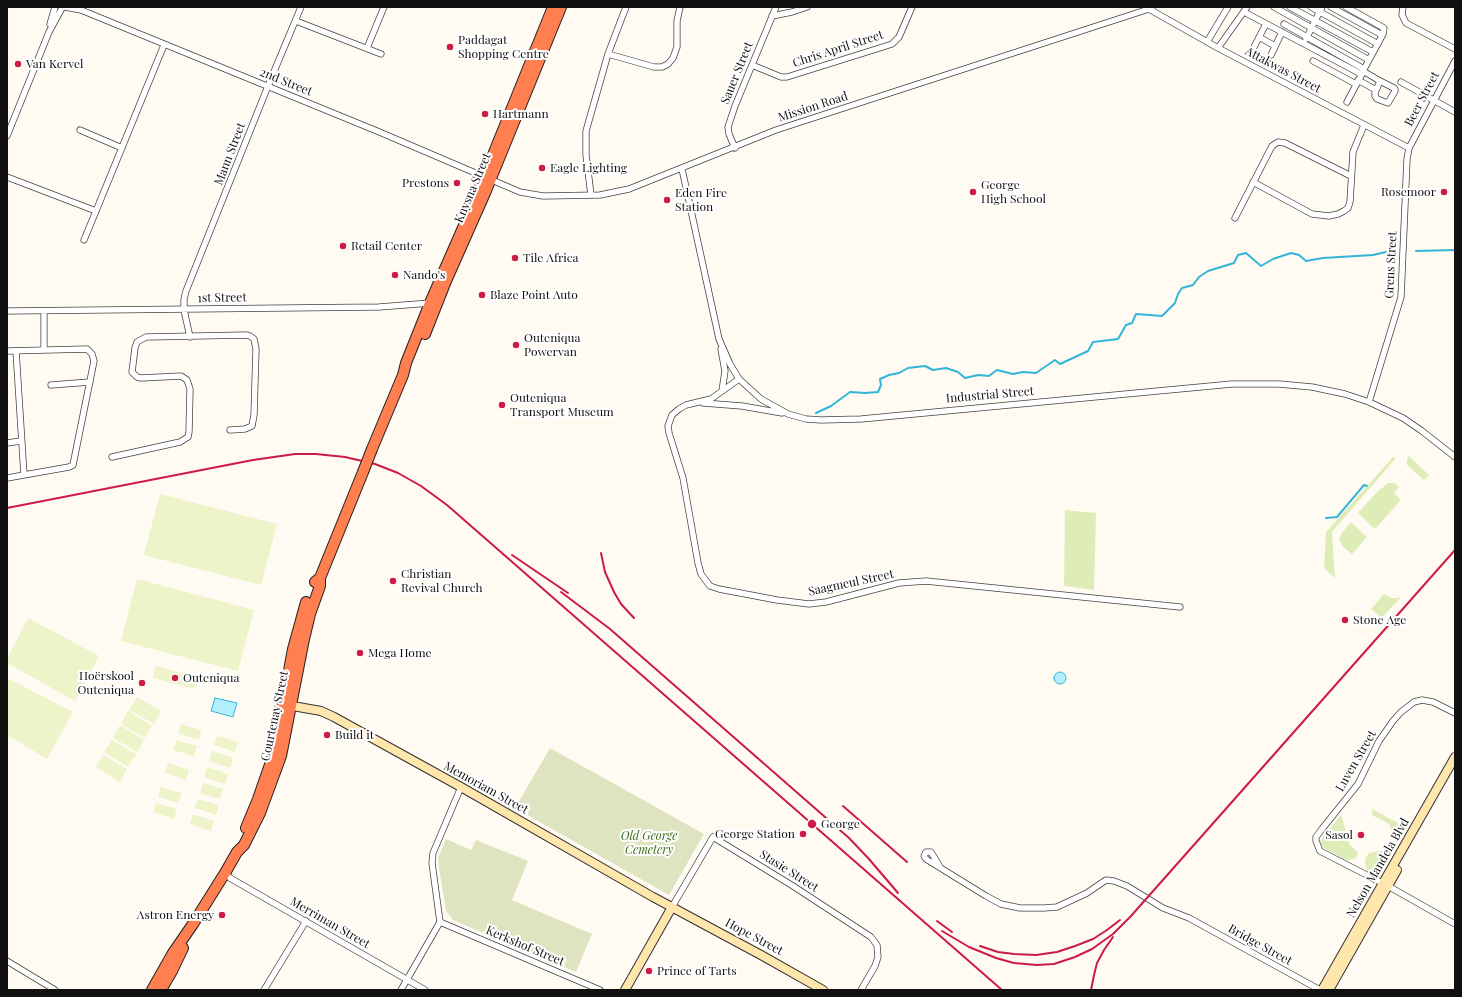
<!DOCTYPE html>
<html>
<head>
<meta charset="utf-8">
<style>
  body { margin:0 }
  #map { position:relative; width:1462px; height:997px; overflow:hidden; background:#fffaf2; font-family:"Playfair Display",serif }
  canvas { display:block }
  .frame { position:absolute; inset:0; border:8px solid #101010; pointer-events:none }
</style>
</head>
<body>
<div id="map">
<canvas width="1462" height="997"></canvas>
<div class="frame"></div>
</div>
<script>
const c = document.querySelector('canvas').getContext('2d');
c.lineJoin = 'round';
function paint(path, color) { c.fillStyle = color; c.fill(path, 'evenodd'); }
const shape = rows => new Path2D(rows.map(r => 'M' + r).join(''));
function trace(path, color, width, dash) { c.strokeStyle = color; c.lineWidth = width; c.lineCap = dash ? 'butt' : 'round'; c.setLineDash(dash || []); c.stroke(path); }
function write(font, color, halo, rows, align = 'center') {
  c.font = font + ' "Playfair Display",serif'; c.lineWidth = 4; c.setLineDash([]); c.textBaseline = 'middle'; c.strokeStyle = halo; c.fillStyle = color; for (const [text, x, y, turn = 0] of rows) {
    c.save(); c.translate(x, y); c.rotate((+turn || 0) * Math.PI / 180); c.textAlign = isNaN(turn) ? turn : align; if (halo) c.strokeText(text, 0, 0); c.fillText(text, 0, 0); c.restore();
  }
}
const green = shape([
  [1409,456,1429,475,1424,480,1407,465,1407,459],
  [1393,457,1395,459,1332,532,1335,578,1324,568,1326,532],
  [1388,483,1395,483,1399,487,1394,493,1401,500,1375,529,1358,513,1376,493],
  [1065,510,1096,513,1094,590,1064,586],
  [1351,522,1367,537,1352,554,1343,547,1339,539,1341,534],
  [1384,594,1391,598,1397,598,1402,596,1382,618,1371,609],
  [1372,809,1407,828,1402,837,1400,839,1394,838,1389,824,1372,815],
  [1341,815,1350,845,1358,853,1356,858,1350,860,1346,860,1325,849,1320,842,1324,836],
  [1390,845,1393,848,1394,851,1383,870,1376,873,1367,871,1365,862,1366,857,1369,853,1385,850,1385,848]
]);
const cemetery = shape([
  [550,748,704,834,669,895,515,808],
  [446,839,471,850,476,840,528,861,512,900,592,934,576,972,453,920,446,911,439,868,438,858]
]);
const pitch = shape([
  [160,494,277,524,261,585,144,555],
  [137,579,254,610,238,671,121,641],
  [28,618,99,656,75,701,7,663,7,659],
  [156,666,197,677,194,689,153,678],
  [7,678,73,712,47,759,7,735],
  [137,697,161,711,154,724,129,710],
  [128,711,152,726,145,738,121,724],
  [181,724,201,730,199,740,178,733],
  [120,725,144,740,137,752,113,738],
  [217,736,238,742,235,752,214,745],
  [112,740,136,754,128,767,104,752],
  [176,740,197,746,194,756,173,750],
  [212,751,233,758,230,768,209,761],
  [103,755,127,769,120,782,96,767],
  [168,763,189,770,186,780,165,773],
  [207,767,228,774,225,784,204,777],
  [203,783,223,789,220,799,200,793],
  [160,787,182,793,178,803,158,797],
  [198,799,219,805,216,815,195,808],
  [156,803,177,809,174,819,153,812],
  [193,814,214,821,211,831,190,824]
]);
const water = shape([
  '1054 678a6 6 0 1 1 12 0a6 6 0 1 1-12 0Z',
  [215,698,237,703,233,717,211,711,215,698]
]);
const stream = shape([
  [1416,251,1455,250],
  [816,413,831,406,850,392,865,393,878,392,881,385,880,379,889,375,899,373,908,368,925,366,933,370,946,368,958,372,965,378,978,375,989,376,997,370,1013,374,1023,372,1036,373,1055,360,1060,364,1088,351,1093,342,1118,339,1126,325,1132,323,1136,314,1162,316,1175,303,1178,294,1182,288,1193,285,1199,277,1208,271,1234,263,1238,255,1246,253,1261,266,1273,259,1291,253,1299,255,1306,261,1323,258,1373,255,1386,252],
  [1326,518,1337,517,1364,485,1367,486]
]);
const street = shape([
  [65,7,81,10,377,131,520,192,543,196,600,195,629,189,776,130,1149,9,1152,7],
  [1274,7,1369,60],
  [1290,7,1373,52],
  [1311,7,1378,44],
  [1331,7,1382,35],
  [1346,7,1384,28,1383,34,1363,71,1380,81,1394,88,1395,89,1395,91,1388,103,1377,99,1375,96,1375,93,1380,81],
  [1403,7,1402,15,1406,23,1455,49],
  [1149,9,1218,48,1409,148],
  [1244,12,1361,74],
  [772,16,792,12,807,7],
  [296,21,381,54],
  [50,24,55,7],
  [1284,24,1364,69],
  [1259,37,1275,46],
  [1306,39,1322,7],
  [1207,42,1228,7],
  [1254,47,1266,24],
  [367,48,384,7],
  [1218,48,1247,7],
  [608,54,654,67,662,67,668,64,673,58,677,47,677,21,680,7],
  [1271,55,1282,32],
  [1313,61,1356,84],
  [752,65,781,77,787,77,886,46,892,44,899,37,912,7],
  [1358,80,1376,90],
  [1401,82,1455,112],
  [1347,102,1363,72],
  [80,130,122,148],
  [7,136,49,32,62,8],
  [735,148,729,134,728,127,735,106,776,7],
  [682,169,719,339,730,364,739,379,761,399,788,414,806,419,821,420,861,419,1232,384,1279,384,1312,387,1345,394,1369,402,1403,418,1422,431,1455,457],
  [7,177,96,211,164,45],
  [1253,182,1312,214,1329,216,1338,214,1344,211,1348,208,1350,202,1353,152,1364,125],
  [591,195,586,155,586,131,608,54,626,7],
  [1235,218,1272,146,1278,142,1285,143,1351,176],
  [84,240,96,211],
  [7,311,379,307,431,303],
  [44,311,44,350],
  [190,337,184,310,184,299,186,291,268,86,301,7],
  [721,349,725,371,722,391],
  [7,351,87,349,92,354,94,361,73,465,69,467,7,478],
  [16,351,24,475],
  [739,379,711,399,686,405,679,409,672,415,668,426,669,433,683,478,698,563,701,574,710,586,719,589,777,600,809,604,826,602,899,583,926,581,1180,607],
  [51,385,90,382],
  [1369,402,1401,297,1407,159,1409,148,1455,61],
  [703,403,742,406,782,413],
  [7,443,21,441],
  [112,457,180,442,188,437,189,432,190,389,187,380,181,376,141,378,137,377,132,372,135,348,137,342,146,337,247,335,250,336,254,339,256,349,254,415,252,426,245,429,230,430],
  [1455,713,1433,702,1422,700,1414,702,1401,712,1393,721,1379,741,1358,784,1322,829,1316,837,1316,841,1320,851,1388,886,1455,924],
  [940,867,931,852,926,852,924,856,926,859,986,896,1001,904,1020,908,1044,908,1057,907,1087,893,1106,880,1114,881,1127,886,1163,908,1189,918,1320,990],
  [225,873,230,878,425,990],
  [672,907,713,837,793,886,871,937,877,945,878,957,875,966,861,990],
  [440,922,600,990],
  [7,961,55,990],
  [264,990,306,921],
  [401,990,440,922,432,863,433,853,461,787]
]);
const secondary = shape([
  [287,705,321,711,334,717,461,787,653,897,761,955,823,990],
  [625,990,672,907],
  [1322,990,1455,757],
  [1329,990,1397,870]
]);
const highway = shape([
  [425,334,446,281,485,193,561,7],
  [372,449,403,375,406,363,430,303,469,214,553,7],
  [315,582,320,578,363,472],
  [246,828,258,799,273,756,293,649,306,602],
  [152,990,173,953,193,924,225,873,237,852,244,845,260,813,281,756,304,639,310,614,320,586,320,578],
  [161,990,172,971,183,948]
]);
const rail = shape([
  [7,508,253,460,295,454,316,454,345,457,375,464,398,473,421,486,447,505,1002,990],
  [601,553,605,572,614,592,621,604,634,618],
  [512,555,568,593],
  [561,592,610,629,849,838,869,859,898,893],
  [843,806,907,862],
  [937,921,952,932],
  [942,931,969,947,996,958,1014,963,1037,965,1054,964,1075,957,1092,949,1113,934,1131,916,1455,550],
  [980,946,998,952,1014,954,1036,955,1057,952,1075,946,1093,939,1107,930,1120,920],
  [1091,990,1094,975,1097,963,1104,950,1113,937]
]);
const highwayBridge = shape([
  [363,472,372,449]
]);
const markers = [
  [450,47,4,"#cc1c45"],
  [18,64,4,"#cc1c45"],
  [485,114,4,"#cc1c45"],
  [542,168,4,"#cc1c45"],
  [457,183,4,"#cc1c45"],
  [973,192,4,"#cc1c45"],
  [1444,192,4,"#cc1c45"],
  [667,200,4,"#cc1c45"],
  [343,246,4,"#cc1c45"],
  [515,258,4,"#cc1c45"],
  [395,275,4,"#cc1c45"],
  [482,295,4,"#cc1c45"],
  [516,345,4,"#cc1c45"],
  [502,405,4,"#cc1c45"],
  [393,581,4,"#cc1c45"],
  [1345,620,4,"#cc1c45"],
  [360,653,4,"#cc1c45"],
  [175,678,4,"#cc1c45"],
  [142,683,4,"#cc1c45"],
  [327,735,4,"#cc1c45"],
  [812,824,5,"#cc1c45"],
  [803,834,4,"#cc1c45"],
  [1361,835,4,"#cc1c45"],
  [222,915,4,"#cc1c45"],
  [649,971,4,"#cc1c45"]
];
const poiNames = [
  ["Paddagat",458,40],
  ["Shopping Centre",458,54],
  ["Van Kervel",26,64],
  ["Hartmann",493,114],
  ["Eagle Lighting",550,168],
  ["Prestons",449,183,"right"],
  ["George",981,185],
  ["High School",981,199],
  ["Rosemoor",1436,192,"right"],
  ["Eden Fire",675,193],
  ["Station",675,207],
  ["Retail Center",351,246],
  ["Tile Africa",523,258],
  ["Nando's",403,275],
  ["Blaze Point Auto",490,295],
  ["Outeniqua",524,338],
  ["Powervan",524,352],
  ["Outeniqua",510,398],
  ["Transport Museum",510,412],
  ["Christian",401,574],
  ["Revival Church",401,588],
  ["Stone Age",1353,620],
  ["Mega Home",368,653],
  ["Hoërskool",134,676,"right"],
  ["Outeniqua",134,690,"right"],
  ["Outeniqua",183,678],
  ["Build it",335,735],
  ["George",821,824],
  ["George Station",795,834,"right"],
  ["Sasol",1353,835,"right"],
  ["Astron Energy",214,915,"right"],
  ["Prince of Tarts",657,971]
];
const streetNames = [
  ["Chris April Street",838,49,-18],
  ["Attakwas Street",1283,70,28],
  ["Sauer Street",737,73,-68],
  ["2nd Street",286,82,22],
  ["Beer Street",1422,99,-62],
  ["Mission Road",813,107,-18],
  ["Mann Street",230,154,-69],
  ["Knysna Street",473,188,-67],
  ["Grens Street",1391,265,-87],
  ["1st Street",222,298,-1],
  ["Industrial Street",990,395,-5],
  ["Saagmeul Street",851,583,-12],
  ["Courtenay Street",275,716,-78],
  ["Luven Street",1356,761,-60],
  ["Memoriam Street",486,788,29],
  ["Nelson Mandela Blvd",1378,868,-60],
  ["Stasie Street",789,871,32],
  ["Merriman Street",330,923,30],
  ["Hope Street",754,937,28],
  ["Bridge Street",1260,945,29],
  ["Kerkshof Street",525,946,23]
];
const parkNames = [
  ["Old George",649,836],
  ["Cemetery",649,850]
];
paint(green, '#deedb8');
paint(cemetery, '#dfe4c0');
paint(pitch, '#edf4ca');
paint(water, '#b2eefb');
trace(water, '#33b5d8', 1);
trace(stream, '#33b5d8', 2);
trace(street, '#434343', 7);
trace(secondary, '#323232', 10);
trace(highway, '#212121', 12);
trace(street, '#fff', 5.5);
trace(secondary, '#ffe6ad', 8);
trace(highway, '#ff7f50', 10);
trace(rail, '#cc1c45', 2);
trace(highwayBridge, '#212121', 12, []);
trace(highwayBridge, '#ff7f50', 10);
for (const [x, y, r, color] of markers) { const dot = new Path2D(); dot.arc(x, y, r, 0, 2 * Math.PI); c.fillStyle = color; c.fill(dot); trace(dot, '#fff', 1.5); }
write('12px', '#101010', '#fff', poiNames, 'left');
write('12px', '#101010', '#fff', streetNames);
write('italic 12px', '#3b6e1a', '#fff', parkNames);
</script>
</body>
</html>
